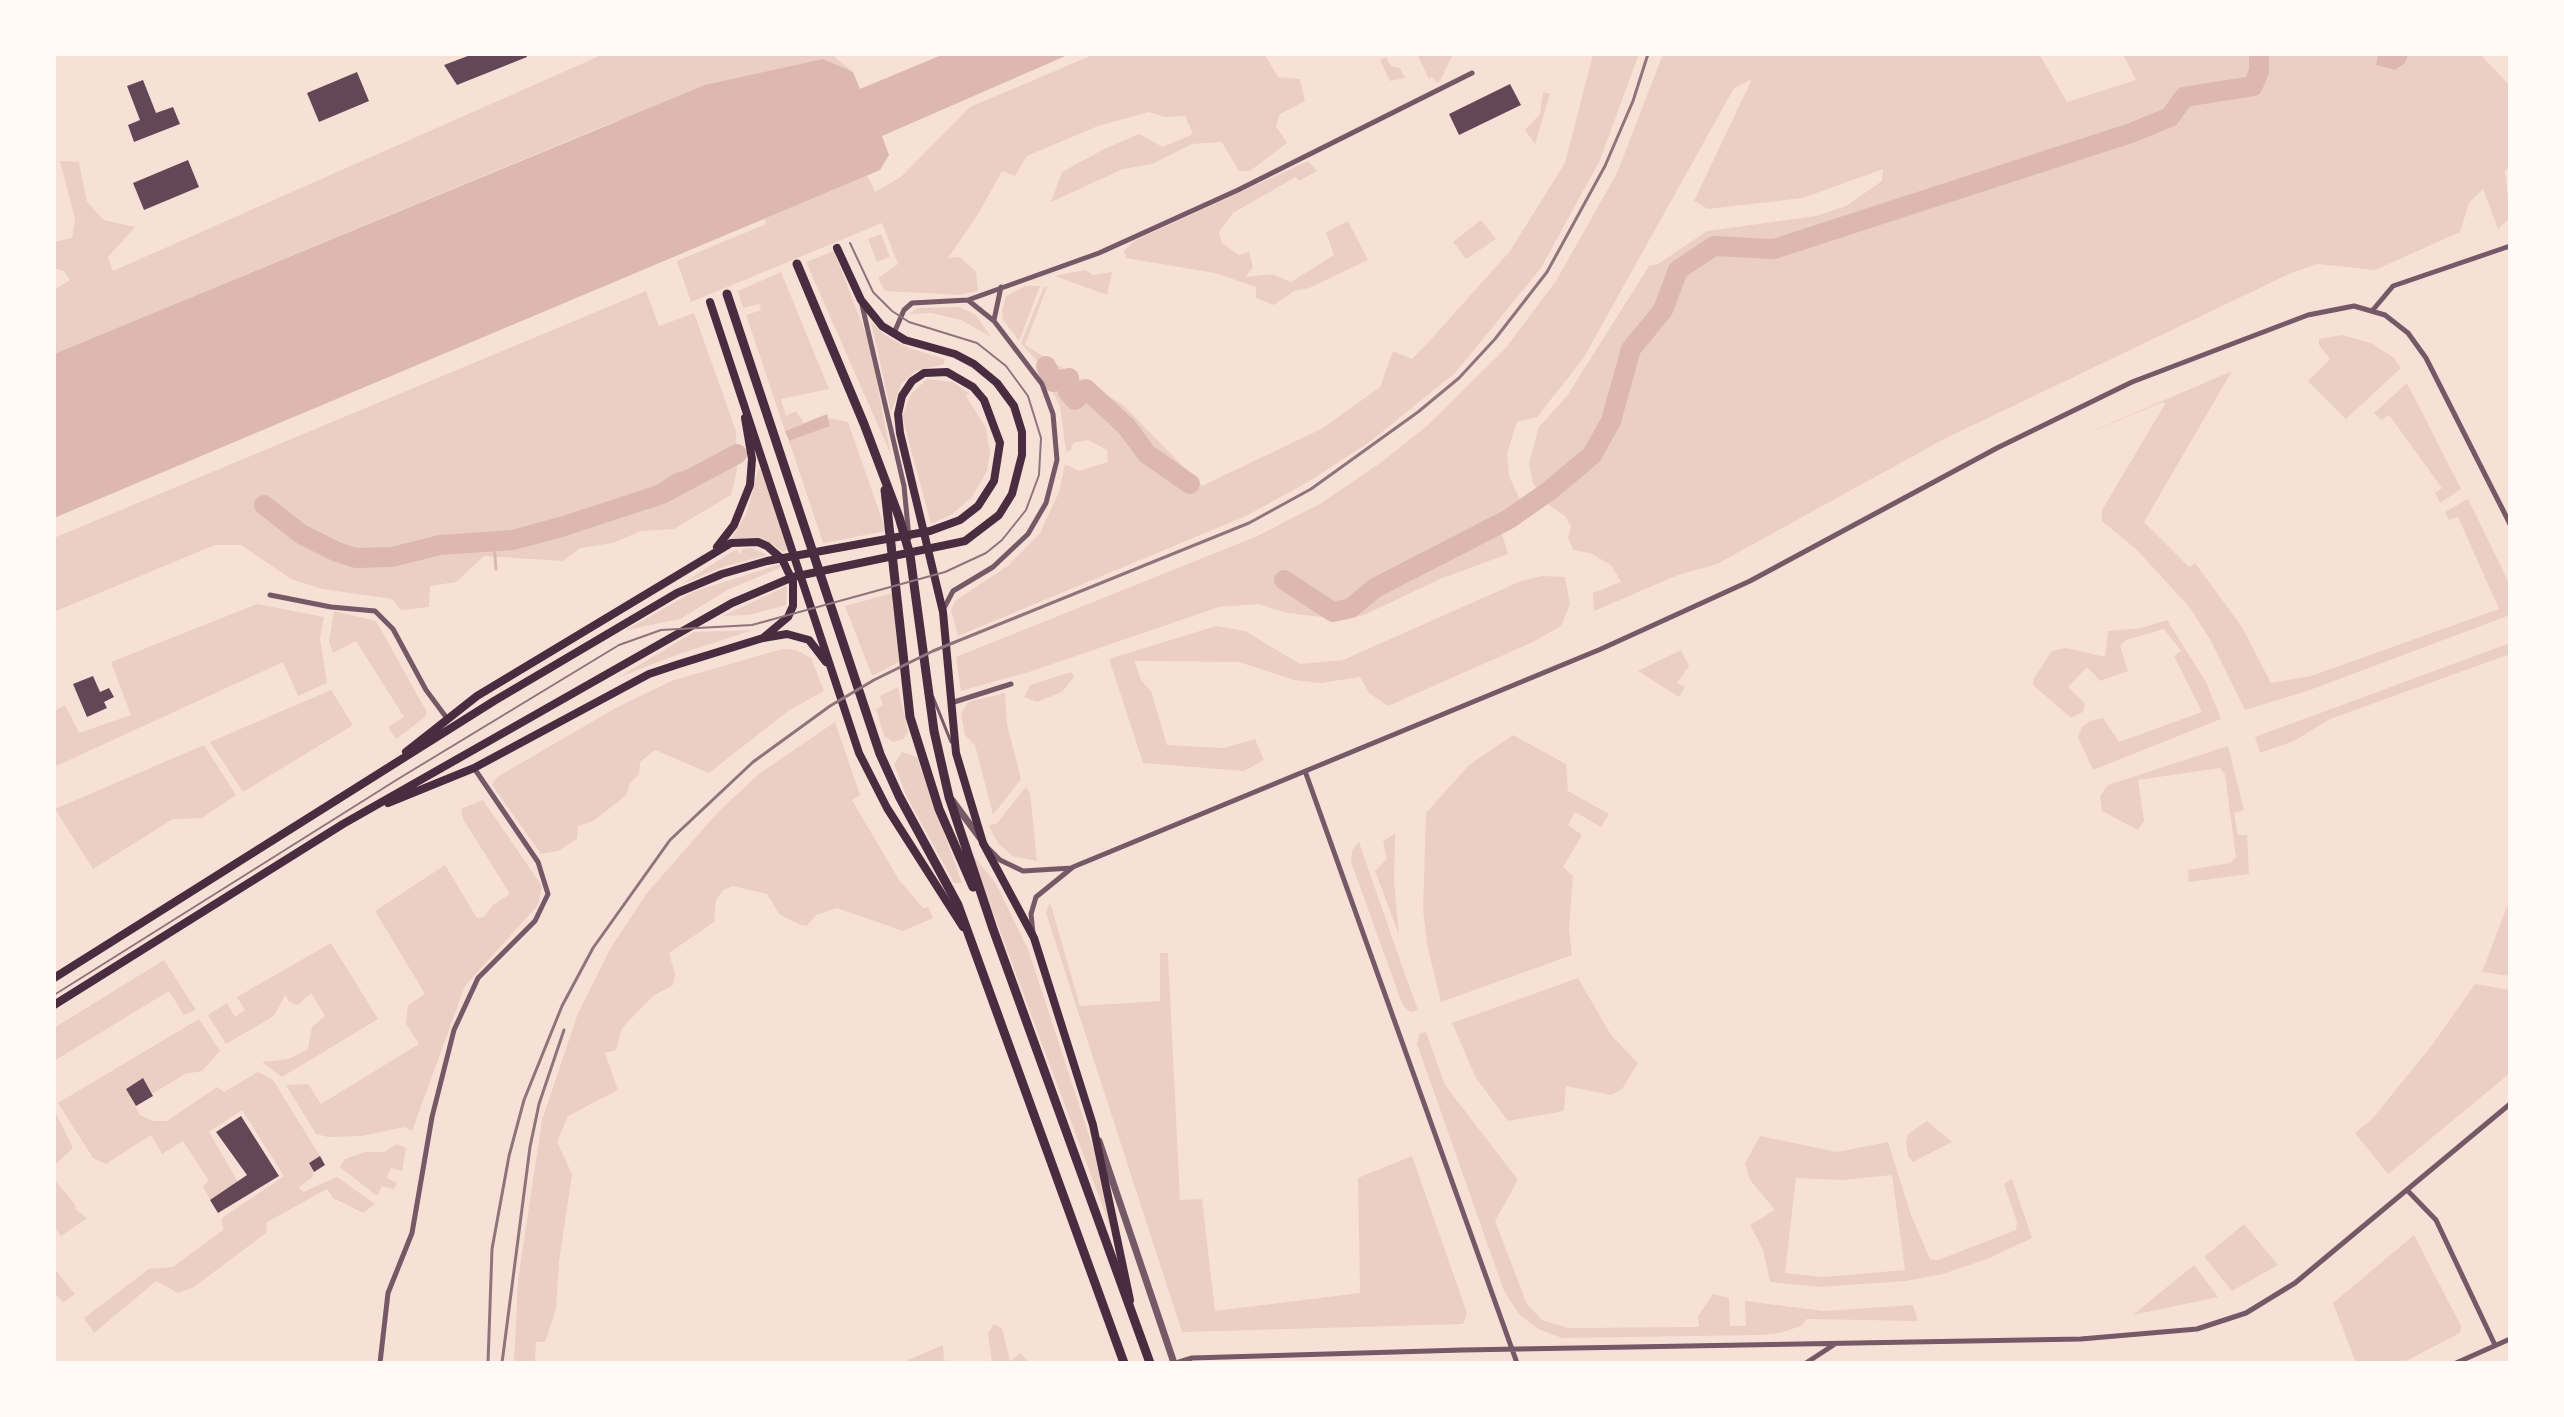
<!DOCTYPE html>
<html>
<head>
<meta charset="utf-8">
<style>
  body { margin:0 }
  #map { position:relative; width:2564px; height:1417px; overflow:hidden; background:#f7e1d7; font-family:"Roboto Condensed",sans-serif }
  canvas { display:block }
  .frame { position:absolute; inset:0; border:56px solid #fffaf5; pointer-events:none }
</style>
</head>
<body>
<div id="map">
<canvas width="2564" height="1417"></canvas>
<div class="frame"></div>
</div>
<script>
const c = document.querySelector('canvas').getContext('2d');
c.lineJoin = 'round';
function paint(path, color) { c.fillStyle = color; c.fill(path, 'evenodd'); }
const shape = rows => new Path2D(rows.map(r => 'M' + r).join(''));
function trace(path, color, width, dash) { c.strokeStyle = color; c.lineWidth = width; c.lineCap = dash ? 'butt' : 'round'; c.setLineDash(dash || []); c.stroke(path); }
const green = shape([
  [604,54,831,54,853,72,823,60,611,123,54,354,54,290,70,280,64,271,54,268,54,242,72,238,75,219,60,161,79,162,87,202,104,220,135,227,108,257,113,271],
  [1095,54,1264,54,1278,77,1300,79,1305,101,1280,114,1276,126,1287,143,1250,171,1239,171,1222,142,1192,144,1152,164,1123,169,1051,202,1062,172,1104,149,1139,134,1163,147,1193,134,1185,116,1165,117,1149,112,1098,126,1027,156,1015,176,1002,171,977,216,948,258,960,257,976,272,978,291,959,295,885,291,878,278,898,264,882,223,691,302,677,261,766,224,764,219,867,175,875,192,901,177,970,107],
  [1417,54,1453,54,1440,81,1437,83,1432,77,1429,79],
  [1593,54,1639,54,1600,160,1541,268,1455,373,1371,441,1308,482,1246,516,958,636,951,610,955,601,1009,565,1040,533,1059,492,1065,464,1079,471,1108,462,1107,450,1088,440,1073,443,1071,450,1066,452,1060,406,1036,360,1021,343,1044,287,1047,287,1025,345,1123,405,1202,486,1323,428,1380,387,1393,351,1412,359,1433,337,1510,251,1565,163],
  [1663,54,2039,54,2067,102,2136,80,2123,54,2378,54,2376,65,2395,70,2408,54,2480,54,2510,86,2510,166,2505,171,2510,218,2498,229,2483,189,2469,203,2460,232,2375,270,2317,264,2289,274,1944,439,1717,564,1678,575,1594,611,1593,593,1621,582,1611,565,1590,553,1573,550,1568,538,1571,526,1565,516,1546,503,1533,483,1529,463,1539,427,1567,396,1649,266,1658,264,1707,231,1816,216,1846,206,1882,181,1883,169,1803,198,1708,209,1694,201,1752,79,1734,88,1583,359,1537,417,1517,422,1507,453,1509,476,1523,506,1521,518,1500,527,1508,554,1440,579,1364,615,1345,619,1322,617,1287,613,1258,604,1219,607,1032,671,961,691,956,657,1255,537,1320,504,1383,461,1428,425,1505,349,1556,281,1617,173],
  [1386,57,1391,66,1400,68,1405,78,1390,81,1380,60],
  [1543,92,1550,94,1535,144,1525,130,1540,114],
  [1308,161,1317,171,1299,181,1296,177,1233,213,1219,232,1222,243,1239,255,1249,252,1253,267,1245,277,1272,274,1291,282,1334,255,1326,232,1348,221,1368,260,1309,288,1294,291,1274,305,1256,298,1256,287,1215,273,1126,258,1124,251,1134,241],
  [1481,220,1496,239,1466,259,1453,242],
  [881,234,890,257,877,262,868,239],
  [834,251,869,342,891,455,806,262],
  [1085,270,1093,275,1112,272,1107,295,1055,276],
  [781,272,829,389,781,399,786,416,796,411,804,423,785,431,746,315,761,310,759,304,743,308,738,291],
  [1025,286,1040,286,1019,341,1003,320,1002,311,1006,296],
  [646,291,659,326,694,313,736,431,737,471,731,495,674,529,641,531,613,543,580,548,563,561,484,556,456,582,430,586,429,607,401,610,392,599,322,589,291,579,241,545,215,545,54,612,54,538],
  [959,307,976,315,991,337,961,320,931,313,909,314,918,308],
  [871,322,886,336,909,348,945,359,944,364,916,371,902,383,891,412],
  [2342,335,2371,343,2393,357,2401,368,2346,419,2308,381,2330,359,2319,345,2319,339],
  [2232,371,2144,522,2189,567,2195,563,2242,627,2271,683,2311,676,2499,609,2458,517,2449,520,2445,512,2468,499,2510,585,2510,615,2307,691,2245,710,2211,641,2190,608,2137,550,2102,521,2102,510,2165,404,2163,402,2067,442],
  [927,379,953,382,969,393,966,396,986,428,990,453,987,471,972,497,951,515,931,524,902,416,911,394],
  [2407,383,2461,489,2440,503,2435,493,2442,488,2389,415,2381,420,2374,413],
  [829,418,848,422,886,531,823,543,789,441,829,426],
  [762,468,789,550,783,552,762,538,732,538,747,512,758,470],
  [752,548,768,555,725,566,680,585,733,551,737,550,740,555,742,549],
  [780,564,780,568,729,589,680,619,626,630,693,592],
  [1542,576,1565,577,1570,604,1561,626,1533,642,1388,706,1369,693,1360,677,1321,683,1294,680,1239,662,1134,661,1141,680,1151,691,1167,745,1224,748,1255,739,1264,760,1244,771,1143,763,1109,659,1216,626,1245,631,1300,664,1343,660,1521,581],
  [787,586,786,605,749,615,722,616],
  [893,593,899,662,872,676,845,606],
  [257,604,324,617,320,639,327,683,298,696,283,662,54,767,54,711,65,705,79,733,131,715,111,662],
  [334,611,376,621,427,712,425,717,396,739,388,727,404,717,356,641,333,653,329,641],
  [2167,620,2206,682,2221,719,2093,770,2078,737,2082,727,2090,721,2103,718,2119,742,2202,712,2174,656,2181,651,2164,629,2126,640,2120,646,2128,671,2100,681,2087,667,2068,687,2085,703,2083,712,2071,718,2033,685,2034,678,2052,651,2066,648,2105,657,2108,631,2141,628],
  [753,630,682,653,619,677,694,632],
  [2510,643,2510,654,2330,719,2294,741,2260,753,2255,737],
  [782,649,796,650,811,658,824,691,788,711,709,773,655,750,640,762,639,774,630,783,626,795,595,820,578,826,577,839,558,851,541,854,492,785,497,777,614,709,671,681],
  [1681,650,1689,666,1677,683,1685,687,1679,697,1638,671],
  [1071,672,1074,677,1062,692,1037,702,1024,697,1030,685],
  [898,687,908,732,903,739,893,742,884,736,876,709,883,705,880,696],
  [331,690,353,725,243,792,210,742],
  [1005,693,1007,724,1021,779,993,815,975,745,965,735,961,714,968,702],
  [835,722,860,795,852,800,899,880,923,908,928,907,933,918,903,931,837,908,816,915,807,926,801,925,780,915,767,894,733,886,723,890,716,900,714,922,669,953,675,974,673,985,653,996,622,1028,616,1050,605,1053,618,1090,568,1116,557,1142,572,1174,559,1262,556,1309,545,1342,536,1342,535,1363,514,1363,518,1280,542,1120,578,1013,610,949,647,893,718,812,760,773],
  [1513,735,1566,764,1568,791,1609,814,1601,827,1575,812,1568,825,1582,835,1563,867,1573,876,1569,929,1572,955,1441,1002,1427,944,1423,910,1426,813,1469,765],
  [204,745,236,795,202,818,173,819,93,869,55,809],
  [2228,746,2244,810,2234,813,2238,835,2247,835,2249,874,2189,882,2188,870,2230,863,2236,857,2225,775,2220,768,2138,780,2144,821,2138,830,2102,811,2100,796,2108,785],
  [902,752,917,757,962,883,954,883,907,797,894,764],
  [1026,787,1030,793,1037,861,1012,856,998,843,989,826,997,823],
  [483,800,542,886,538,905,465,986,412,1131,404,1127,362,1136,328,1137,316,1134,286,1085,308,1084,321,1104,419,1044,406,1024,408,1005,425,994,375,911,445,865,477,918,484,917,493,905,510,894,463,819,461,809],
  [1395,834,1394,881,1399,935,1375,871,1387,859,1383,841],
  [1359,842,1402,966,1418,1010,1411,1012,1403,1006,1351,862,1352,850],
  [971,853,995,882,1028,949,1103,1178,1111,1229],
  [2510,899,2510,976,2482,972],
  [1050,902,1080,1006,1160,1001,1160,953,1168,953,1180,1200,1202,1199,1215,1311,1360,1293,1358,1178,1412,1156,1467,1313,1463,1324,1182,1332,1046,913],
  [331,943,378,1019,282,1077,262,1062,289,1059,308,1049,312,1027,325,1016,311,993,298,1005,289,1002,285,995,274,1016,226,1044,208,1015,227,1003,235,1017,245,1010,237,997],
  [164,960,196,1010,184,1015,169,991,54,1061,54,1028],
  [1578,978,1611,1035,1638,1063,1622,1089,1611,1095,1566,1086,1564,1111,1508,1121,1476,1078,1452,1023],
  [2475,984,2510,990,2510,1073,2388,1174,2355,1133,2372,1119,2432,1045],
  [199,1019,220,1051,202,1071,185,1074,152,1094,143,1079,126,1088,140,1115,154,1121,167,1121,217,1087,224,1092,258,1072,273,1080,320,1156,309,1163,314,1176,299,1187,303,1192,337,1177,375,1204,363,1213,333,1198,327,1189,267,1222,266,1233,194,1287,178,1293,156,1281,94,1333,84,1318,149,1269,173,1267,223,1230,222,1218,284,1176,242,1110,209,1132,238,1182,210,1200,203,1186,209,1181,183,1141,162,1154,151,1135,106,1164,93,1158,58,1103],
  [1426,1032,1445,1085,1518,1180,1495,1221,1527,1304,1542,1320,1568,1328,1699,1327,1698,1316,1713,1294,1729,1298,1730,1326,1746,1326,1745,1301,1824,1311,1913,1305,1918,1321,1807,1319,1801,1326,1780,1333,1759,1335,1562,1338,1538,1329,1519,1314,1504,1291,1417,1044,1420,1033],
  [54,1109,73,1148,54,1166],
  [1927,1121,1952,1142,1913,1162,1908,1156,1906,1141,1908,1134],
  [1760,1136,1837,1152,1888,1142,1911,1215,1930,1259,1938,1260,2016,1230,2017,1222,2004,1184,2012,1179,2032,1238,1987,1259,1943,1274,1906,1281,1820,1287,1770,1282,1763,1250,1750,1225,1775,1210,1750,1180,1745,1163],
  [1892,1175,1905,1270,1823,1277,1785,1273,1796,1178,1842,1180],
  [397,1144,406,1148,402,1171,391,1168,387,1178,397,1183,394,1189,382,1186,377,1196,340,1167,345,1159,365,1152,384,1152],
  [54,1179,74,1203,76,1210,87,1218,61,1236,54,1227],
  [2244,1224,2278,1265,2232,1291,2204,1257],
  [2414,1235,2461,1326,2460,1333,2402,1363,2356,1363,2333,1303],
  [2194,1265,2218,1297,2133,1315],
  [54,1268,75,1294,63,1303,54,1292],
  [994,1324,1002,1328,1010,1361,1021,1353,1029,1363,992,1363,988,1333],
  [943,1345,944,1360,952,1363,901,1363]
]);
const water = shape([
  [944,54,1070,54,882,136,889,155,880,170,54,518,54,354,705,85,823,59,853,72,860,89],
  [2378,54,2408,54,2405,63,2395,70,2376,65],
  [827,414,830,426,789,441,785,431],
  [708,465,710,469,691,486,651,504,646,492,675,473]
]);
const stream = shape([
  [494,543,496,569]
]);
const river = shape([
  [1046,366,1053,382,1069,378,1068,392,1075,400,1086,389,1126,426,1147,454,1190,484],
  [264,505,301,534,337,552,356,558,392,557,440,545,513,540,564,526,662,494,737,454],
  [1284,580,1333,612,1351,608,1375,588,1509,519,1549,491,1592,455,1611,421,1631,349,1663,310,1678,270,1714,246,1774,249,2131,133,2170,117,2184,97,2253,86,2259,71,2259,54]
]);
const building = shape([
  [473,54,526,54,527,57,457,85,444,65],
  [357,72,369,101,319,122,307,93],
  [143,80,156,113,173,107,180,124,134,142,128,125,140,120,127,86],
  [1510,84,1521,105,1459,135,1449,114],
  [188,160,199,187,144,210,133,183],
  [93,676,100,692,109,688,114,697,104,702,107,708,87,717,73,684],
  [143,1078,153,1096,136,1106,126,1089],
  [241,1116,279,1176,218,1213,210,1200,247,1175,216,1132],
  [320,1156,325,1165,314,1172,309,1163]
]);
const service = shape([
  [933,697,951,742]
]);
const minor = shape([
  [862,305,904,486,909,538],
  [2372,311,2393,286,2510,246],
  [994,320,1001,287],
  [894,333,904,310,912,303,968,300,1099,253,1238,190,1472,73],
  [270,595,331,607,375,611,393,629,426,690,446,717],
  [944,608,953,591,993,567,1028,534,1046,503,1057,460,1053,414,1042,384,994,321,969,301],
  [951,703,1011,684],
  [1305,771,1517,1363],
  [989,849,1000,860,1023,871,1072,868],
  [1033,933,1031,914,1036,897,1073,867,1601,649,1750,581,1997,448,2132,382,2308,315,2354,306,2385,315,2408,333,2426,358,2510,524],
  [2407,1190,2436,1220,2495,1345],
  [380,1363,388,1293,412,1233,432,1117,454,1030,478,978,535,921,548,894,538,862,474,768],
  [1176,1363,1192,1358,1463,1350,2081,1339,2197,1329,2246,1313,2295,1283,2510,1104],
  [1806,1363,1835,1344],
  [2456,1363,2510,1339]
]);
const tertiary = shape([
  [952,800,980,838],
  [1099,1141,1174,1363]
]);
const secondary = shape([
  [710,302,859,753,887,808,963,927],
  [717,547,734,525,750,485,752,459,745,418],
  [406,752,477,696,731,543,758,542,767,546,782,559,793,582,793,606,788,617,763,638],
  [388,803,474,768,649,674,679,664,763,638,787,634,809,640,826,662],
  [54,978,494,701,677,593,722,574,767,561,930,531,960,520,978,506,994,481,1000,443,984,400,973,387,947,372,924,373,912,381,902,396,898,414,900,433,919,512,943,612,956,753,983,843,1034,938,1093,1125,1130,1300],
  [54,1005,343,824,732,603,793,577,965,541,999,515,1012,494,1022,455,1022,432,1014,406,997,383,974,364,955,354,905,340,882,326,861,300,837,248]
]);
const primary = shape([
  [797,264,864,424,899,517,910,555,934,731,949,797,993,929,1150,1363],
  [727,294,880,754,899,796,958,905,1124,1363],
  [885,490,910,717,939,809,973,887]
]);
const tram = shape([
  [54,995,398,779,619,645,661,630,752,625,945,572,986,553,1002,540,1026,510,1039,475,1041,438,1028,396,1006,366,977,343,909,322,892,311,873,292,850,243]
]);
const rail = shape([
  [488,1363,492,1249,509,1156,524,1100,562,1006,593,948,670,840,753,762,830,706,874,680,933,651,1249,523,1311,489,1418,412,1459,378,1495,339,1547,272,1605,166,1633,101,1648,54],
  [502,1363,530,1147,539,1104,564,1030]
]);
paint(green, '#ebcfc5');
paint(water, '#dcb8b0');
trace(stream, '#dcb8b0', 3);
trace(river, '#dcb8b0', 20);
paint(building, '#644757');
trace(service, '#755966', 3);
trace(minor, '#755966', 5);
trace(tertiary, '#755966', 7);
trace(secondary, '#4a2c40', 8);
trace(primary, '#4a2c40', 9);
trace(tram, '#8f747c', 2);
trace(rail, '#8f747c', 3);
</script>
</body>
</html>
